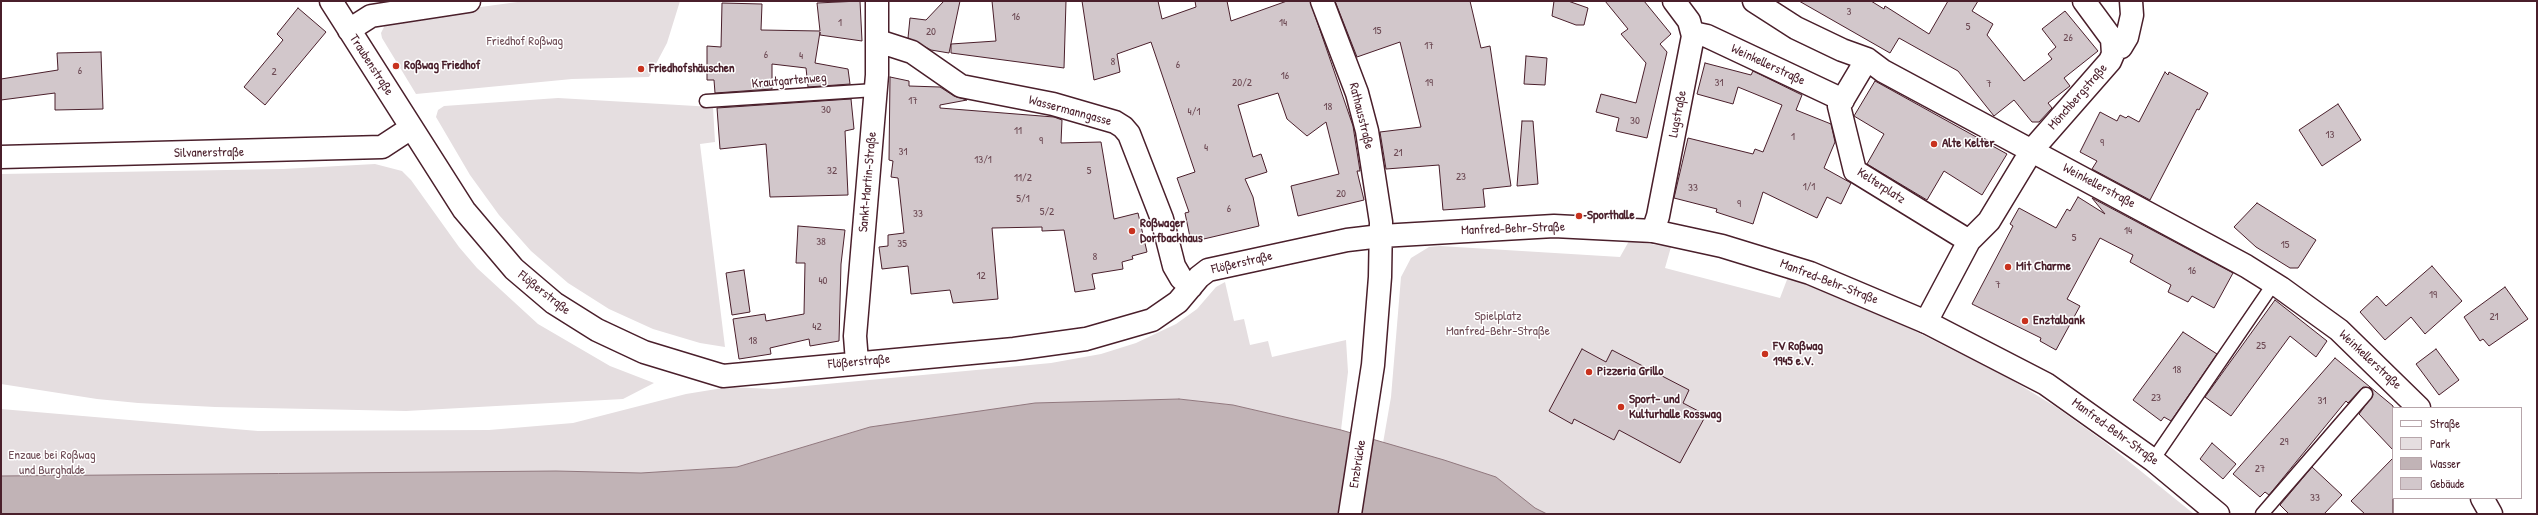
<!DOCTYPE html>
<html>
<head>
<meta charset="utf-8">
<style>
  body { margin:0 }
  #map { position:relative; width:2538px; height:515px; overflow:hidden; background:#fff; font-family:"Patrick Hand",sans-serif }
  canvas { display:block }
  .frame { position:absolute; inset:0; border:2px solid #4a1f2b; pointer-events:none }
  .legend { position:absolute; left:2392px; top:407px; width:130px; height:92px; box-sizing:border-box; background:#fff; border:1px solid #b7a5aa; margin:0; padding:5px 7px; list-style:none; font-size:12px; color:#4a1f2b }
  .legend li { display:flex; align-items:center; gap:8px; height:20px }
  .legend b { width:20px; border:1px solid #b7a5aa }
</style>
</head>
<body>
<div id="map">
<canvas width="2538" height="515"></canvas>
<div class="frame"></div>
<ul class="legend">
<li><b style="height:5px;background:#fff"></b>Straße</li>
<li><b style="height:11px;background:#e5dee0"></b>Park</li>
<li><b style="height:11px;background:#c1b3b6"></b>Wasser</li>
<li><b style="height:11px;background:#d2c7cb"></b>Gebäude</li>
</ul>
</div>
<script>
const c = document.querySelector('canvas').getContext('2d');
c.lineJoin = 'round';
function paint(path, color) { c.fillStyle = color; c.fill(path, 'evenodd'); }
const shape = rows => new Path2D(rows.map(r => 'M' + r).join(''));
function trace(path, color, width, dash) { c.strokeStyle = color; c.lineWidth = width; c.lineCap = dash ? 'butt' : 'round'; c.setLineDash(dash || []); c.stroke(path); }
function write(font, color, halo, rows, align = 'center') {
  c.font = font + ' "Patrick Hand",sans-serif'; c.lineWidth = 3; c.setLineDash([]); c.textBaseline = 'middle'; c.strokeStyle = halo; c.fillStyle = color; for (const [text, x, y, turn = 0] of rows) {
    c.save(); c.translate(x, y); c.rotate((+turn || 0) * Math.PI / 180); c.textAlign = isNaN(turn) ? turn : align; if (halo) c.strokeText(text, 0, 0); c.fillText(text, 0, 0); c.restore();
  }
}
const green = shape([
  [525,1,680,1,667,43,649,77,572,79,416,94,382,38,381,33,385,25,406,17],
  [558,98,713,107,715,142,700,144,725,347,700,343,653,329,609,309,568,283,531,251,499,215,470,175,436,117,438,110,444,106],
  [375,164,402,171,411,180,459,247,477,268,538,324,610,366,654,383,623,399,406,411,215,407,138,403,97,399,1,384,1,174,283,169],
  [1629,241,1671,247,1665,268,1780,298,1788,277,1911,329,2010,379,2056,407,2106,443,2194,514,1547,514,1406,451,1383,443,1391,397,1401,277,1411,258,1429,247,1440,246,1620,257],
  [1225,282,1234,321,1244,319,1250,345,1268,341,1272,357,1346,340,1348,372,1341,430,1233,405,1179,399,870,427,737,467,670,471,698,514,1,514,1,409,258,431,489,430,573,423,686,394,729,387,773,389,1051,363,1101,354,1136,343,1176,324,1197,309,1216,287]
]);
const water = shape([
  [1179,399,1233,405,1341,430,1444,460,1496,477,1535,508,1547,514,1,514,1,476,556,471,641,473,737,467,870,427,1035,403,1179,399]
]);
const building = shape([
  [860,1,862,41,820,35,820,32,815,63,848,69,850,84,808,87,806,68,772,64,772,89,715,93,714,80,707,80,707,46,721,47,722,3,762,4,761,30,820,31,817,3,860,1],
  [944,1,960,1,949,53,931,50,908,38,910,18,926,20,944,1],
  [992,1,1066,1,1064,68,951,53,951,44,996,41,992,1],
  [1082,1,1158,1,1162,19,1196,7,1195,1,1227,1,1231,21,1287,1,1310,1,1353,126,1360,171,1357,171,1364,200,1298,216,1291,186,1339,174,1326,122,1307,136,1287,119,1278,93,1238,105,1253,157,1261,154,1267,172,1245,179,1253,197,1259,226,1191,242,1185,213,1189,212,1177,178,1195,172,1151,42,1117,54,1120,72,1094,80,1082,1],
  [1335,1,1470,1,1481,48,1490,46,1511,186,1483,189,1485,207,1443,210,1439,165,1386,169,1380,132,1421,127,1400,42,1357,57,1335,1],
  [1554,1,1568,1,1588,8,1584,25,1576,25,1552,16,1554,1],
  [1605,1,1644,1,1671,34,1660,44,1667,52,1647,138,1616,131,1619,118,1596,112,1601,94,1636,103,1646,63,1621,34,1628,29,1605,1],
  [1799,1,1871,1,1884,9,1885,6,1929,34,1948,1,1978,1,1972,11,1993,24,1987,35,2024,81,2052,59,2048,54,2056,47,2042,29,2065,11,2098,51,2064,78,2070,86,2048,103,2052,108,2039,122,2032,122,2014,100,1994,116,1958,71,1899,38,1890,53,1799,1],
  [298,8,326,32,265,105,244,87,283,40,277,34,298,8],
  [101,52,103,109,55,110,55,93,1,100,1,79,58,70,57,53,101,52],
  [1526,56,1547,58,1545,85,1524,84,1526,56],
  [1705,63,1751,75,1753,71,1802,95,1796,110,1831,124,1835,142,1824,168,1851,183,1841,204,1827,197,1817,218,1763,192,1753,224,1716,212,1717,209,1674,198,1688,138,1753,154,1755,149,1763,152,1782,105,1738,87,1733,104,1697,94,1705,63],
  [2165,72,2168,75,2169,72,2208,93,2199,110,2197,109,2150,200,2092,169,2097,161,2080,152,2100,112,2117,121,2120,115,2126,118,2128,116,2139,122,2165,72],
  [890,77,909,81,909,86,940,87,954,96,967,100,940,105,940,108,1054,117,1062,120,1061,143,1101,142,1114,219,1138,213,1147,252,1132,256,1133,259,1122,262,1123,269,1092,274,1095,289,1075,292,1064,230,1042,231,1042,227,992,228,998,299,953,303,950,290,911,294,908,266,882,269,879,247,888,246,888,235,904,233,898,178,891,177,893,161,889,160,890,77],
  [1875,81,2007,154,1982,195,1944,171,1927,200,1867,164,1884,134,1854,116,1875,81],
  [851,99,854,129,845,131,848,195,770,197,766,144,720,149,717,108,851,99],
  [2338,104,2361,140,2322,166,2299,130,2338,104],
  [1522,121,1533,121,1538,184,1517,186,1522,121],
  [2078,197,2105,214,2092,198,2233,273,2214,308,2192,296,2188,302,2168,292,2171,285,2130,262,2133,255,2100,238,2067,299,2080,306,2056,350,2040,341,2041,338,1972,304,2013,226,2010,224,2019,208,2056,228,2067,209,2070,211,2078,197],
  [2257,203,2316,240,2298,268,2290,268,2256,247,2234,227,2257,203],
  [798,226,845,230,841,264,839,341,810,346,809,339,770,348,771,354,739,359,733,319,765,314,766,321,804,314,805,263,796,263,798,226],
  [2432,266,2462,301,2425,334,2411,317,2385,340,2360,312,2377,296,2386,306,2432,266],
  [744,270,750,312,732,315,726,273,744,270],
  [2505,287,2528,319,2489,346,2483,339,2480,341,2464,317,2505,287],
  [2275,300,2327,341,2316,357,2290,336,2231,416,2205,397,2275,300],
  [2183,332,2217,354,2171,421,2164,417,2161,421,2133,400,2183,332],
  [1582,349,1606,362,1612,350,1689,390,1683,403,1706,415,1680,463,1619,430,1614,440,1574,419,1572,424,1549,411,1582,349],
  [2436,349,2459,380,2439,395,2416,364,2436,349],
  [2335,358,2393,406,2393,450,2359,414,2373,395,2371,388,2363,387,2348,403,2346,401,2269,495,2265,492,2260,497,2233,474,2335,358],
  [2212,443,2236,464,2223,479,2200,459,2212,443],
  [2393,458,2393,514,2365,514,2351,501,2393,458],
  [2312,467,2342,495,2324,514,2289,514,2280,505,2312,467]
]);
const service = shape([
  [706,101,875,90],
  [2153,460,2274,283],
  [2262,514,2366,394]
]);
const minor = shape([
  [331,1,464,210,514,269,554,303,597,330,644,352,723,376,1014,349,1086,339,1152,320,1178,302,1199,277,1208,270,1347,240,1381,236],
  [1754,1,1796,28,1842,50,1867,59,1883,71,2246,266,2281,288,2339,330,2419,408],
  [349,30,371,16,469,1],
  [1693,33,1707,36,1843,100],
  [878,41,912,52,961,86,1053,104,1115,122,1123,127,1129,134,1162,219,1174,266,1181,278,1191,287],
  [2114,47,2121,47,2127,37,2132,15,2131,1],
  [1867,59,1839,106,1855,171,1969,241],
  [1,157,382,147,411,128],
  [1653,231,1658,216,1693,36,1689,21,1674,1],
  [1926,322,1969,241,1989,221,2032,150,2110,61,2113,54,2112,39,2084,1],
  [857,362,855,336,877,75,877,1],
  [2482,498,2491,514]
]);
const tertiary = shape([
  [1322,1,1357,93,1367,131,1381,222,1380,277,1373,365,1350,514],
  [1381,236,1554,226,1653,231,1722,246,1810,273,1926,322,2046,384,2153,460,2218,514]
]);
const markers = [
  [396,66,4,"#c8321e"],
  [641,69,4,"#c8321e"],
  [1934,144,4,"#c8321e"],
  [1579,216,4,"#c8321e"],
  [1132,231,4,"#c8321e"],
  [2008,267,4,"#c8321e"],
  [2025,321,4,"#c8321e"],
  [1765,354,4,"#c8321e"],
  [1589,372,4,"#c8321e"],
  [1621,407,4,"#c8321e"]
];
const numberNames = [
  ["3",1849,12],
  ["16",1016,17],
  ["1",840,23],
  ["14",1283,23],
  ["5",1968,27],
  ["15",1377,31],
  ["20",931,32],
  ["26",2068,38],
  ["17",1429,46],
  ["6",766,55],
  ["4",801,56],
  ["8",1113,62],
  ["6",1178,65],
  ["6",80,71],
  ["2",274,72],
  ["16",1285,76],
  ["20/2",1242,83],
  ["19",1429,83],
  ["31",1719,83],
  ["7",1989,84],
  ["17",913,101],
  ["18",1328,107],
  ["30",826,110],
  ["4/1",1194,112],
  ["30",1635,121],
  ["11",1018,131],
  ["13",2330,135],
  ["1",1793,137],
  ["9",1041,141],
  ["9",2102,143],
  ["4",1206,148],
  ["31",903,152],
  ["21",1398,153],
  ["13/1",983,160],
  ["32",832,171],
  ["5",1089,171],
  ["23",1461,177],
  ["11/2",1023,178],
  ["1/1",1809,187],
  ["33",1693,188],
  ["20",1341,194],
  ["5/1",1023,199],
  ["9",1739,204],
  ["6",1229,209],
  ["5/2",1047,212],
  ["33",918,214],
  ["14",2128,231],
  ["5",2074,238],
  ["38",821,242],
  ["35",902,244],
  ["15",2285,245],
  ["8",1095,257],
  ["16",2192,271],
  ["12",981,276],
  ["40",823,281],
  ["7",1998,285],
  ["19",2433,295],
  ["21",2494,317],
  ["42",817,327],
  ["18",753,341],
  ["25",2261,346],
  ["18",2177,370],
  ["23",2156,398],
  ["31",2322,401],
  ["29",2284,442],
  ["27",2260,469],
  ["33",2315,498]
];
const parkNames = [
  ["Friedhof Roßwag",525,42],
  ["Spielplatz",1498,317],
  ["Manfred-Behr-Straße",1498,332],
  ["Enzaue bei Roßwag",52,456],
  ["und Burghalde",52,471]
];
const streetNames = [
  ["Traubenstraße",371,65,57],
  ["Weinkellerstraße",1768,65,25],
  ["Krautgartenweg",789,81,-5],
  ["Mönchbergstraße",2078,97,-49],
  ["Wassermanngasse",1070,111,15],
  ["Lugstraße",1678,114,-79],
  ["Rathausstraße",1361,116,76],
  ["Silvanerstraße",209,153,-1],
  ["Sankt-Martin-Straße",868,182,-85],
  ["Kelterplatz",1881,186,33],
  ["Weinkellerstraße",2099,186,28],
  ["Manfred-Behr-Straße",1513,229,-2],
  ["Flößerstraße",1242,263,-13],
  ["Manfred-Behr-Straße",1829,282,21],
  ["Flößerstraße",544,293,38],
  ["Weinkellerstraße",2370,360,43],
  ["Flößerstraße",859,362,-5],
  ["Manfred-Behr-Straße",2115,432,36],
  ["Enzbrücke",1358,464,-81]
];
const poiNames = [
  ["Roßwag Friedhof",404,66],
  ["Friedhofshäuschen",649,69],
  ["Alte Kelter",1942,144],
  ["Sporthalle",1587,216],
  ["Roßwager",1140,224],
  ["Dorfbackhaus",1140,239],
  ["Mit Charme",2016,267],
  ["Enztalbank",2033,321],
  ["FV Roßwag",1773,347],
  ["1945 e.V.",1773,362],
  ["Pizzeria Grillo",1597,372],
  ["Sport- und",1629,400],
  ["Kulturhalle Rosswag",1629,415]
];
paint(green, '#e5dee0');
paint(water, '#c1b3b6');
trace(water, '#91787e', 1);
paint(building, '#d2c7cb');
trace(building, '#4a1f2b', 1);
trace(service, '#4a1f2b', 15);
trace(minor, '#4a1f2b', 25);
trace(tertiary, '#4a1f2b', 25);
trace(service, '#fff', 12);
trace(minor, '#fff', 22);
trace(tertiary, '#fff', 22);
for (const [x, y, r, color] of markers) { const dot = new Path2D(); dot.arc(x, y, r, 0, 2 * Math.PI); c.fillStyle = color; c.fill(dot); trace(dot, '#fff', 1.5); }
write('11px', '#6c4953', null, numberNames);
write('13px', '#714f58', '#fff', parkNames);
write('13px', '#4a1f2b', '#fff', streetNames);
write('bold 13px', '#4a1f2b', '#fff', poiNames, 'left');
</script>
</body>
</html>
